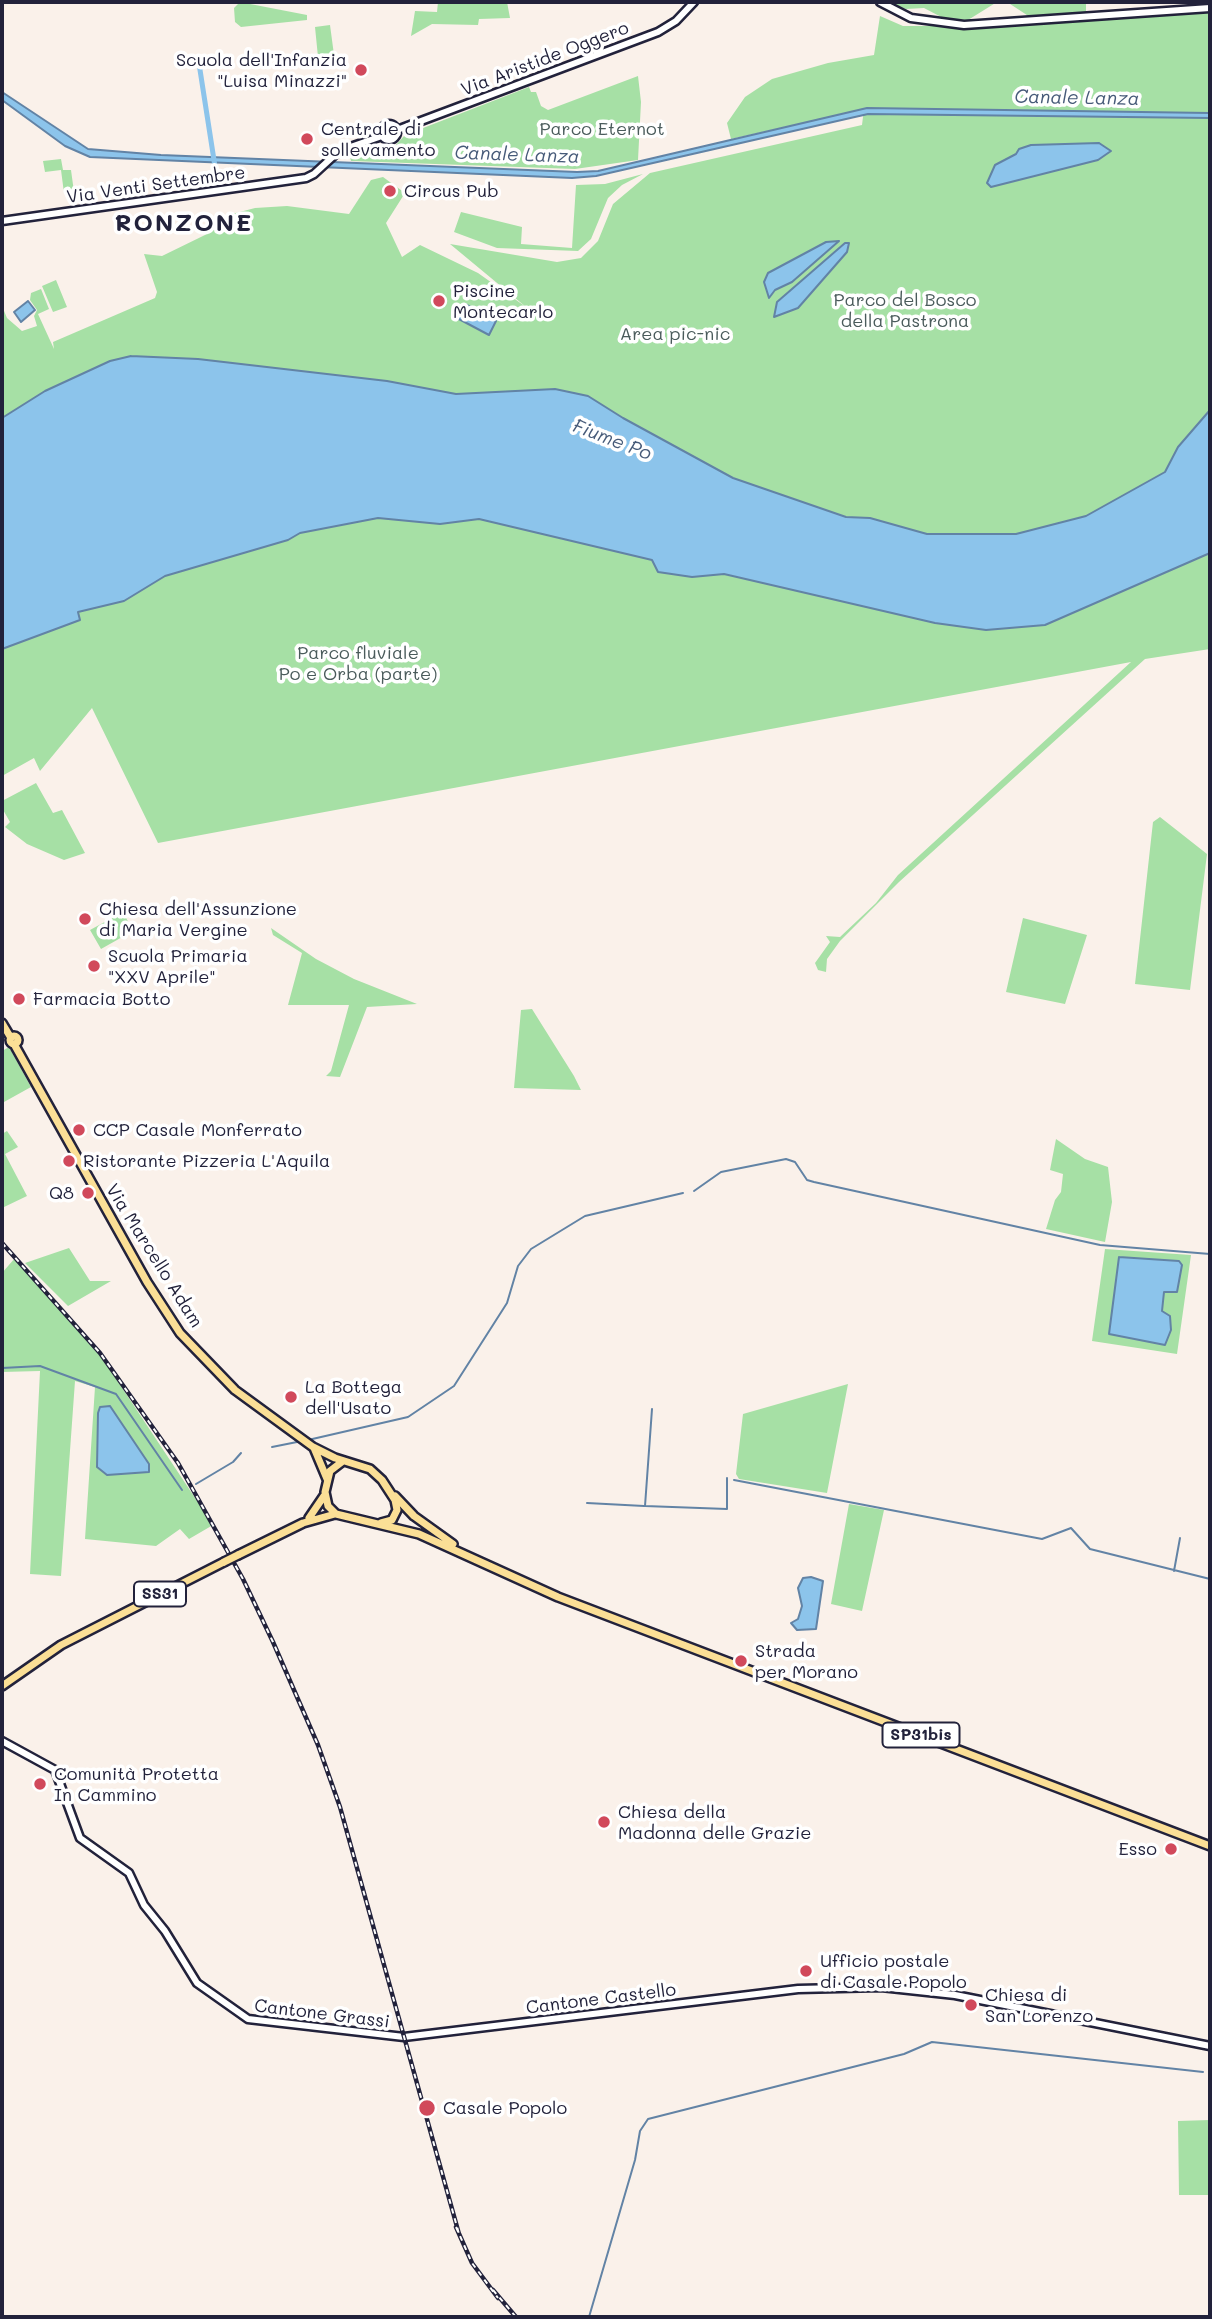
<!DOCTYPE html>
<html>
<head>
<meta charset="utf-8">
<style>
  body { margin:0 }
  #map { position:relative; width:1212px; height:2319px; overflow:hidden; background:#faf1ea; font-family:Mali,sans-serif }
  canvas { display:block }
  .frame { position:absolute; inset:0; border:4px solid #22223b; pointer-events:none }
</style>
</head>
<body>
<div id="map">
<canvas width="1212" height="2319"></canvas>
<div class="frame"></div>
</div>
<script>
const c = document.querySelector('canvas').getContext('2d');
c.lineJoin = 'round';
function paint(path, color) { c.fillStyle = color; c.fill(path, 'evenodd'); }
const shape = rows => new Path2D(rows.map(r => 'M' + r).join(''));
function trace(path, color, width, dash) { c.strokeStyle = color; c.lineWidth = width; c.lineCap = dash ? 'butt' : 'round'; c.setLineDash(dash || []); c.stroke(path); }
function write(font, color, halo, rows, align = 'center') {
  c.font = font + ' Mali,sans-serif'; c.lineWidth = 7; c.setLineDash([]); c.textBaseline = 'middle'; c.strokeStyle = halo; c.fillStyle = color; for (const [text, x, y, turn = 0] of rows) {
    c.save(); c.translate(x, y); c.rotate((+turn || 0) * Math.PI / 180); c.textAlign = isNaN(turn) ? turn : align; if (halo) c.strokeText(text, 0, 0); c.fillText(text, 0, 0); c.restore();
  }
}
const green = shape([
  [438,2,507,2,510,18,479,19,478,25,432,24,411,36,415,11,437,12],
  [886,2,997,2,968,20,945,19,924,8,906,9],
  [1007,2,1086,2,1086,16,1033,19],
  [245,3,307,15,307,20,241,27,235,22,234,8,238,4],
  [1210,10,1210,649,1145,659,899,882,840,941,827,959,826,972,818,970,815,963,830,942,826,936,840,937,876,903,898,875,1131,662,158,843,92,708,40,771,34,758,2,776,2,306,7,318,22,331,37,326,34,316,37,310,30,300,31,293,41,289,49,309,38,314,54,349,53,342,155,298,157,292,144,254,162,256,205,235,232,214,255,208,287,206,349,214,371,180,383,177,405,193,386,223,402,257,420,245,478,273,526,307,450,244,557,262,581,258,598,241,613,204,650,173,862,125,864,109,731,139,727,123,745,97,772,79,828,63,874,55,880,16,903,26,942,26],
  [330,25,334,55,318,57,315,27],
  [638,76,641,102,638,160,575,169,351,161,349,153,378,144,395,146,405,135,529,87,531,92,536,92,541,106,548,110],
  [61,159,63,170,71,170,74,192,64,193,61,170,45,172,43,161],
  [643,174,622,185,608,198,591,239,578,251,497,248,454,232,461,212,522,227,521,244,572,248,576,185,605,184],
  [56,280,67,307,53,312,42,286],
  [36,783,53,813,62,810,85,853,64,860,27,844,5,827,10,822,2,808,2,801],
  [1160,817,1207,854,1190,990,1135,984,1153,822],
  [123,912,133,931,101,949,90,930],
  [1023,918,1087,935,1065,1004,1006,992],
  [271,928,316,959,354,979,417,1004,367,1007,340,1077,326,1076,331,1071,349,1005,288,1005,302,953,273,935],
  [532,1009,574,1076,581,1090,514,1088,521,1010],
  [9,1047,31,1087,4,1102,2,1051],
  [7,1131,18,1147,5,1154,27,1196,2,1208,2,1134],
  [1056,1139,1085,1159,1108,1167,1112,1202,1105,1242,1046,1229,1055,1200,1061,1192,1063,1174,1050,1170],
  [69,1248,90,1281,111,1281,68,1306,25,1263],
  [1105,1249,1191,1255,1177,1354,1092,1341],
  [15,1258,99,1353,213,1525,189,1539,180,1529,156,1546,85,1539,95,1387,75,1381,61,1576,30,1574,40,1371,2,1372,2,1273],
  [848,1384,827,1493,739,1479,736,1474,743,1414],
  [849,1504,884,1510,862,1611,831,1604],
  [1210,2120,1210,2195,1179,2195,1178,2121]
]);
const water = shape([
  [2,92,88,149,161,155,577,172,598,171,867,108,1210,113,1210,118,868,114,596,176,572,178,90,157,65,146,2,100,2,92],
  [1099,143,1111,151,1098,160,991,187,987,183,995,165,1016,154,1019,149,1031,145,1099,143],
  [839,241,792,282,775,290,769,298,764,282,768,273,826,242,839,241],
  [845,243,849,243,847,252,798,308,774,317,777,302,845,243],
  [28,301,35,310,21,322,14,312,28,301],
  [465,304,496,321,489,335,457,318,465,304],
  [131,356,198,359,387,381,456,394,555,389,588,396,623,418,733,478,846,517,870,518,927,534,1016,534,1086,516,1165,472,1178,447,1210,410,1210,553,1045,625,986,630,935,623,724,574,692,577,658,572,652,560,479,519,440,524,378,518,300,533,288,540,165,576,124,601,78,612,80,620,2,649,2,418,45,391,110,361,131,356],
  [1119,1257,1179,1261,1182,1265,1177,1292,1164,1292,1162,1311,1170,1316,1171,1330,1165,1345,1109,1334,1119,1257],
  [110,1406,149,1464,149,1472,107,1475,97,1467,98,1413,100,1407,110,1406],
  [811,1577,823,1581,816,1629,797,1630,791,1623,798,1619,802,1606,798,1588,803,1578,811,1577]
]);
const stream = shape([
  [694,1191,721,1172,786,1159,795,1162,807,1180,814,1182,1100,1245,1210,1254],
  [2,1368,40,1366,116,1394,182,1490],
  [652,1409,645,1506,727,1509,727,1478],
  [308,1440,408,1417,454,1386,507,1303,518,1266,531,1249,585,1216,683,1193],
  [272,1447,302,1441],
  [734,1480,1042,1539,1071,1528,1090,1549,1210,1579],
  [196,1484,233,1462,241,1453],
  [587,1503,644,1506],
  [1174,1571,1180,1538],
  [589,2317,635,2160,640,2131,648,2119,904,2054,932,2042,1203,2072]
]);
const canal = shape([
  [198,57,216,173]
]);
const secondary = shape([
  [880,2,911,18,964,25,1210,8],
  '381 132a8 8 0 1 1 16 0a8 8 0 1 1-16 0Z',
  [397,130,658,32,676,21,694,2],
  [2,221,306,178,314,174,339,151,382,136],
  [2,1741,55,1770,80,1838,129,1873,144,1905,165,1931,197,1983,248,2019,404,2037,798,1989,881,1987,955,1995,1210,2046]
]);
const primary = shape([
  [2,1023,11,1038],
  '10 1040a4 4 0 1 1 8 0a4 4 0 1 1-8 0Z',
  [14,1044,147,1282,180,1333,235,1390,313,1447,335,1458,370,1469,382,1480,395,1500,397,1510,392,1520,381,1523],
  [314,1448,327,1479],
  [343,1461,330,1471,325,1492,328,1506,336,1514,419,1534,558,1597,1210,1846],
  [395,1496,414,1516,453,1544],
  [309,1518,324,1496],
  [238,1555,303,1523,335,1514],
  [2,1686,61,1645,224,1562]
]);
const rail = shape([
  [2,1243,100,1353,178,1463,243,1579,273,1642,318,1745,340,1807,459,2234],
  [456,2227,472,2263,498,2298],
  [493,2290,516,2317]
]);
const primaryBridge = shape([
  [224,1562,238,1555]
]);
const markers = [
  [361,70,7,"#d1495b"],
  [307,139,7,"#d1495b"],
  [390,191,7,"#d1495b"],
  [439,301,7,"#d1495b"],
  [85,919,7,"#d1495b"],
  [94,966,7,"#d1495b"],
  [19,999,7,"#d1495b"],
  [79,1130,7,"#d1495b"],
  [69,1161,7,"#d1495b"],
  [88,1193,7,"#d1495b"],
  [291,1397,7,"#d1495b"],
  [741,1661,7,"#d1495b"],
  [40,1784,7,"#d1495b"],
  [604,1822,7,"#d1495b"],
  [1171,1849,7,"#d1495b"],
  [806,1971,7,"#d1495b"],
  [971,2005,7,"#d1495b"],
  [427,2108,9,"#d1495b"]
];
const shields = [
  [160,1594,52],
  [921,1735,77]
];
const shieldNames = [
  ["SS31",160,1594],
  ["SP31bis",921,1735]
];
const streetNames = [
  ["Via Aristide Oggero",545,59,-21],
  ["Via Venti Settembre",156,185,-8],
  ["Via Marcello Adam",154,1256,58],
  ["Cantone Castello",601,1999,-7],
  ["Cantone Grassi",322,2014,7]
];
const poiNames = [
  ["Scuola dell'Infanzia",347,60,"right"],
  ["\"Luisa Minazzi\"",347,81,"right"],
  ["Centrale di",321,129],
  ["sollevamento",321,150],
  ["Circus Pub",404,191],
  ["Piscine",453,291],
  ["Montecarlo",453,312],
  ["Chiesa dell'Assunzione",99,909],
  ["di Maria Vergine",99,930],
  ["Scuola Primaria",108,956],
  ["\"XXV Aprile\"",108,977],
  ["Farmacia Botto",33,999],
  ["CCP Casale Monferrato",93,1130],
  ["Ristorante Pizzeria L'Aquila",83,1161],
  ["Q8",74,1193,"right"],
  ["La Bottega",305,1387],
  ["dell'Usato",305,1408],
  ["Strada",755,1651],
  ["per Morano",755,1672],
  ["Comunità Protetta",54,1774],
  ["In Cammino",54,1795],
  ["Chiesa della",618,1812],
  ["Madonna delle Grazie",618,1833],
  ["Esso",1157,1849,"right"],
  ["Ufficio postale",820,1961],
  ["di Casale Popolo",820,1982],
  ["Chiesa di",985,1995],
  ["San Lorenzo",985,2016],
  ["Casale Popolo",443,2108]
];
const parkNames = [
  ["Parco Eternot",602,129],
  ["Parco del Bosco",905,300],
  ["della Pastrona",905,321],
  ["Area pic-nic",675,334],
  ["Parco fluviale",358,653],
  ["Po e Orba (parte)",358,674]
];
const waterNames = [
  ["Canale Lanza",1077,98,1],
  ["Canale Lanza",517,155,2],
  ["Fiume Po",612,440,21]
];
const districtNames = [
  ["RONZONE",184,224]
];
paint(green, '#a6e0a5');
paint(water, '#8cc4eb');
trace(water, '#6283a5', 2);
trace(stream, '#6283a5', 2);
trace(canal, '#8cc4eb', 5);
trace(secondary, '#22223b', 11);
trace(primary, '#22223b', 12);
trace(secondary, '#fff', 6);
trace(primary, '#fbdf96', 7);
trace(rail, '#22223b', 4.5);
trace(rail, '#fff', 2, [5]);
trace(primaryBridge, '#22223b', 12, []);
trace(primaryBridge, '#fbdf96', 7);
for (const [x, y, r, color] of markers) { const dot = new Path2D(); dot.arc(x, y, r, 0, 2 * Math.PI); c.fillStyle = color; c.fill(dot); trace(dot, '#fff', 2.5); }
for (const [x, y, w] of shields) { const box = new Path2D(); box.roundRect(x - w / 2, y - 12.5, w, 25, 5); c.fillStyle = '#fff'; c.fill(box); trace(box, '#22223b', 2); }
write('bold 16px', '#22223b', null, shieldNames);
write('18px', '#22223b', '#fff', streetNames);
write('18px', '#22223b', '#fff', poiNames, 'left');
write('18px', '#4a5b5b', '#fff', parkNames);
write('italic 19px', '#475b79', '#fff', waterNames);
c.letterSpacing = '2px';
write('bold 24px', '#22223b', '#fff', districtNames);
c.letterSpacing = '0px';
</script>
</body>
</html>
